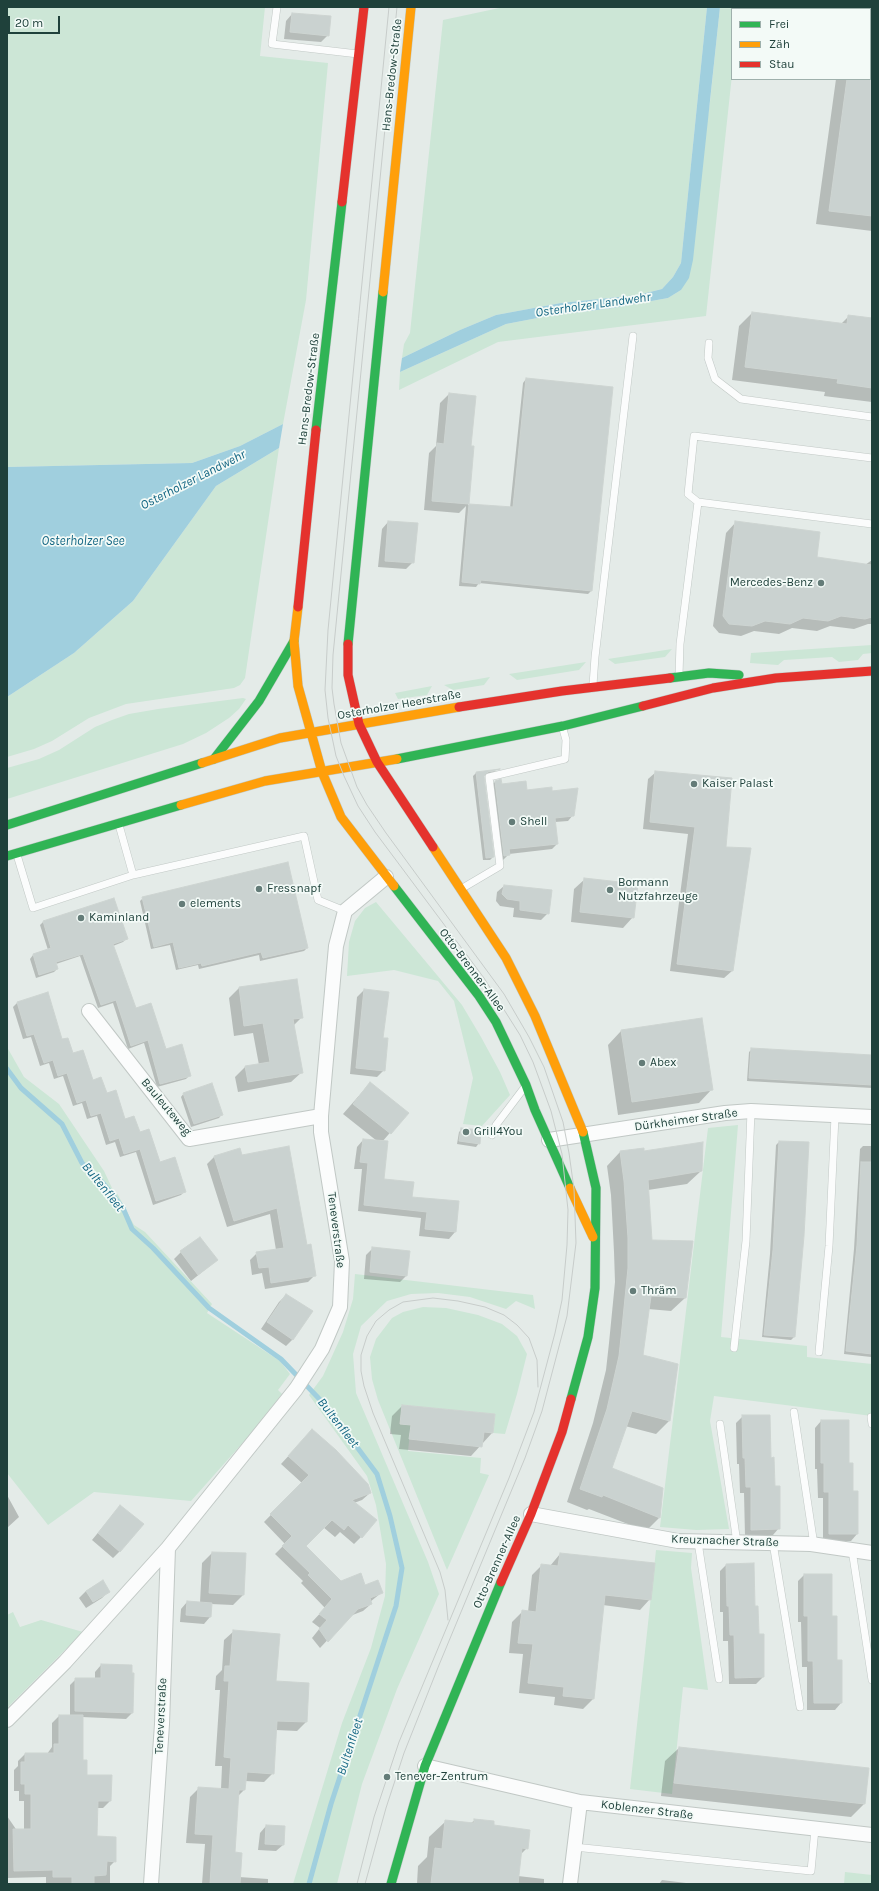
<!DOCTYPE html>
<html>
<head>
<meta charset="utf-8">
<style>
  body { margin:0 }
  #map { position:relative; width:879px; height:1891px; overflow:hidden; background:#e4ebe8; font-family:Karla,sans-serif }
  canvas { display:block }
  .frame { position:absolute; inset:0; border:8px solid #1f413b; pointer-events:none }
  .legend { position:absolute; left:731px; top:8px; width:140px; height:72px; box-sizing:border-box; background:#f3faf7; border:1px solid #9eb0ac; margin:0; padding:5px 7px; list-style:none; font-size:12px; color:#1f413b }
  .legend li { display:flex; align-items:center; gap:8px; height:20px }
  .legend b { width:20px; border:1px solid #9eb0ac }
  .scale { position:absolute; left:8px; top:16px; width:52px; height:18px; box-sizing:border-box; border:2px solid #1f413b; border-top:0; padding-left:5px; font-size:12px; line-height:14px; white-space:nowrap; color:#1f413b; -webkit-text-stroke:3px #f3faf7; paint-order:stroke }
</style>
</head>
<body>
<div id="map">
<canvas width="879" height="1891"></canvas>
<div class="frame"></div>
<ul class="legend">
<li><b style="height:5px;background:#30b455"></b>Frei</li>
<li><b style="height:5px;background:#ff9f0a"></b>Zäh</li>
<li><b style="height:5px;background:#e5322d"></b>Stau</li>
</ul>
<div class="scale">20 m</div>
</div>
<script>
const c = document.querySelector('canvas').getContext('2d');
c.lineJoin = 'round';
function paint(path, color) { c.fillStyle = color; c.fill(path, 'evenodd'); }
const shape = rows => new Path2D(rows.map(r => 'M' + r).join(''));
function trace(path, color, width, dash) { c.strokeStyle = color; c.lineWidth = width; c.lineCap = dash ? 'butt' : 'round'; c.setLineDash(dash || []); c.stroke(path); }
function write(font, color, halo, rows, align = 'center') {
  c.font = font + ' Karla,sans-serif'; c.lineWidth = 3.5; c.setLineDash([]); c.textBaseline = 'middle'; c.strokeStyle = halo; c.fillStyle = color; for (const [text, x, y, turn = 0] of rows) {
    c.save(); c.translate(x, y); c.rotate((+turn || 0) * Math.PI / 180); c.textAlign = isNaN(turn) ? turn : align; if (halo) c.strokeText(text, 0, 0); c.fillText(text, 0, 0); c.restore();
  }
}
const green = shape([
  [7,7,265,7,260,56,328,63,306,300,283,424,240,446,192,463,7,467],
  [504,7,707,7,681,263,673,277,662,289,638,295,561,303,496,315,460,330,402,358,404,344,410,333,443,20],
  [720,7,739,7,739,9,732,9,732,75,706,316,498,342,399,390,400,372,506,324,548,316,613,308,668,298,681,290,710,102],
  [279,448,245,678,240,685,234,688,126,704,89,718,52,741,34,749,7,757,7,697,74,653,133,601,216,486],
  [872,645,872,653,863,654,858,660,839,662,832,657,784,660,778,665,750,663,751,653],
  [672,649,665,657,615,664,608,659],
  [586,662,579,670,517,680,509,674],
  [490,677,484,685,453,690,444,685],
  [432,686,427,695,398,699,395,693],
  [243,698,246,699,239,709,229,718,206,733,183,744,7,799,7,768,39,759,59,750,95,727,112,720,129,714,158,709],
  [376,902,462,1005,481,1037,500,1072,510,1095,482,1126,463,1124,473,1078,454,1001,438,981,394,970,347,976,349,942,355,921,365,908],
  [7,1047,24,1077,59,1104,104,1171,112,1188,118,1195,134,1225,145,1232,212,1304,207,1313,280,1361,290,1374,278,1390,282,1394,247,1438,191,1501,94,1492,48,1525,7,1473],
  [738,1125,721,1337,807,1346,807,1357,872,1364,872,1416,714,1396,710,1421,729,1529,696,1530,660,1527,708,1128],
  [355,1274,533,1295,535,1309,516,1301,506,1309,470,1297,438,1293,411,1294,387,1301,361,1326,353,1354,356,1393,428,1562,439,1594,397,1689,362,1784,337,1884,293,1884,342,1723,371,1648,385,1596,386,1564,376,1505,367,1476,309,1395,323,1376,343,1332,353,1299],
  [423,1307,446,1308,478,1315,502,1324,517,1336,527,1354,517,1394,505,1434,493,1433,495,1414,402,1405,400,1424,411,1425,408,1451,481,1458,480,1473,489,1475,447,1570,378,1400,372,1379,370,1357,376,1339,392,1318,403,1312],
  [656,1550,692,1553,691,1568,708,1690,683,1687,672,1794,630,1789],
  [13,1612,20,1627,41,1620,83,1632,7,1708,7,1615],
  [845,1872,872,1875,872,1884,844,1884]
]);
const water = shape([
  [707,7,720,7,693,260,689,278,681,290,668,298,613,308,548,316,506,324,400,372,402,358,460,330,496,315,561,303,638,295,662,289,673,277,681,263],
  [283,424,279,448,216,486,133,601,74,653,7,697,7,467,192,463,240,446]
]);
const shadow = shape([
  [292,14,328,35,321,42,284,39,286,21],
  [870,61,872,62,872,231,816,224,836,79,870,79],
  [872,309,872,402,824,396,825,392,732,380,739,326,752,313,841,324,849,316,871,319],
  [526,379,591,591,588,594,479,583,476,587,459,586,466,506,459,513,424,510,429,453,436,446,440,403,449,394,470,447,473,447,468,505,510,508,523,383],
  [388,522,413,562,406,569,378,567,382,529],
  [736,522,815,558,865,565,872,560,872,624,868,624,854,629,830,626,817,631,792,628,779,634,754,631,741,636,719,633,713,626,726,533],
  [497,771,485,775,483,777,493,857,490,860,483,860,473,776,476,773],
  [656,772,725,848,732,971,724,978,670,971,688,834,643,829,648,779],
  [501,780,501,785,526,791,551,792,573,815,568,821,555,822,557,844,552,849,509,854,503,860,499,861,489,787,495,782],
  [585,879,633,917,623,928,571,922,574,889],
  [504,886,548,913,541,920,513,917,514,908,500,906,496,901,497,892],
  [143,898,307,948,304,951,260,961,259,955,199,969,198,965,176,970,170,945,151,949,140,901],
  [113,899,126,939,123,942,113,946,135,1009,165,1050,190,1075,186,1079,157,1087,144,1043,128,1049,113,1003,98,1008,80,956,56,964,57,969,54,972,36,978,30,959,33,955,48,950,40,925,43,922],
  [296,980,302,1017,293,1026,302,1072,291,1082,238,1092,235,1077,245,1067,259,1065,253,1033,234,1036,229,998,239,988],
  [364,990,382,1039,384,1070,377,1077,350,1074,357,997],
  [47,993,62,1041,92,1081,106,1095,125,1120,139,1133,159,1163,185,1191,181,1195,153,1205,136,1152,120,1157,115,1142,106,1145,97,1116,87,1119,82,1103,73,1106,63,1076,54,1079,49,1063,40,1066,31,1037,23,1039,13,1007,17,1003],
  [621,1031,712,1089,699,1103,618,1115,608,1045],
  [752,1049,872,1056,872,1088,747,1081,749,1052],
  [370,1083,407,1113,382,1142,383,1180,411,1197,455,1232,449,1239,419,1236,421,1218,358,1211,362,1169,354,1169,357,1147,363,1140,377,1141,343,1114],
  [184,1093,222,1114,219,1118,191,1127,181,1097],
  [462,1129,479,1143,476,1147,457,1144,459,1132],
  [779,1142,794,1337,791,1340,762,1337,770,1254,776,1145],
  [863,1146,872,1146,871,1357,844,1354,854,1249,860,1149],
  [240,1149,242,1156,306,1246,315,1275,308,1282,265,1289,262,1273,252,1275,250,1260,257,1253,276,1250,270,1214,227,1227,207,1164,214,1157],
  [643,1150,643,1152,701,1171,687,1184,648,1190,651,1241,685,1298,671,1311,648,1309,642,1356,669,1421,656,1434,625,1426,611,1468,662,1488,659,1518,646,1531,589,1509,587,1510,567,1502,593,1423,606,1370,609,1343,615,1282,614,1252,611,1195,607,1166,620,1152],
  [373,1248,406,1276,400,1282,364,1279,366,1255],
  [181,1252,217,1260,191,1281,174,1259],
  [286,1295,293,1339,286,1346,261,1329,279,1302],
  [402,1406,492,1433,471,1456,399,1449,401,1435,390,1434,392,1416],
  [743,1416,770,1459,779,1528,773,1535,745,1536,744,1493,740,1493,739,1464,737,1464,736,1423],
  [821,1421,848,1464,857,1534,851,1541,823,1541,823,1498,818,1498,817,1469,815,1469,815,1428],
  [305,1438,370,1493,362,1500,354,1503,361,1537,354,1544,340,1532,335,1537,323,1527,304,1546,341,1583,364,1586,381,1593,370,1602,371,1604,363,1611,350,1616,320,1648,312,1638,320,1628,312,1622,325,1608,301,1583,303,1581,275,1554,285,1544,264,1522,302,1483,281,1464],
  [7,1495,19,1517,7,1528],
  [120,1506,120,1551,113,1558,92,1540],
  [212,1553,243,1595,233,1605,211,1604,210,1617,204,1624,180,1622,181,1609,187,1602,200,1603,202,1563],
  [560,1554,650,1599,640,1610,603,1605,593,1699,583,1709,554,1705,555,1697,519,1693,523,1654,509,1653,512,1622,522,1612,528,1612,532,1575,542,1565,550,1566],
  [727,1564,754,1607,763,1677,756,1684,729,1684,728,1641,723,1641,723,1612,720,1612,720,1571],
  [804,1575,831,1617,841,1703,835,1710,807,1710,807,1667,802,1667,801,1622,798,1622,798,1581],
  [102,1581,109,1591,102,1598,86,1608,79,1598,86,1591],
  [234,1631,306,1722,297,1731,276,1730,273,1773,264,1782,245,1781,244,1790,238,1796,234,1853,239,1877,268,1879,268,1884,202,1884,205,1844,186,1843,190,1797,199,1788,221,1789,222,1766,215,1766,220,1690,215,1690,216,1676,222,1670,224,1640],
  [101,1665,132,1713,126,1719,82,1717,82,1761,86,1776,110,1801,103,1808,97,1808,96,1837,115,1861,110,1866,110,1884,46,1884,46,1877,7,1878,7,1816,24,1841,24,1801,19,1801,19,1791,14,1791,14,1770,18,1766,18,1761,25,1754,47,1754,52,1747,52,1723,59,1716,70,1716,70,1685,76,1679,95,1679,95,1672],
  [679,1748,864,1804,851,1817,661,1796,665,1761],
  [475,1820,493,1826,527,1848,520,1855,518,1876,544,1879,544,1884,417,1884,418,1866,427,1857,429,1837,446,1821,471,1823],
  [266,1826,283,1845,276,1851,258,1850,260,1833],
  [662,1880,686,1883,685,1884,659,1884]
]);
const stream = shape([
  [7,1069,21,1088,62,1124,82,1163,103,1183,123,1208,132,1229,153,1248,209,1308,281,1359,328,1408,377,1474,390,1516,402,1568,396,1606,331,1804,309,1884]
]);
const building = shape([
  [292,13,331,16,329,36,290,32,292,13],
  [847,79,872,79,872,216,829,211,847,79],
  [752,312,847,324,848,315,872,318,872,388,837,383,838,379,745,367,752,312],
  [526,378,613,387,592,591,481,580,480,584,462,582,469,504,513,507,526,378],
  [449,393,476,396,471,446,474,446,469,504,432,501,437,443,444,444,449,393],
  [388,521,418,523,414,563,385,561,388,521],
  [735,521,820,532,817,557,872,565,872,617,865,619,841,616,828,621,803,618,790,624,765,621,752,626,729,624,723,616,735,521],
  [500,769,488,772,484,776,494,857,486,858,476,772,500,769],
  [655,771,732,778,726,847,751,848,733,971,677,964,695,827,650,822,655,771],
  [501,779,502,784,526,781,527,790,552,787,552,791,578,788,574,816,555,818,558,844,509,849,510,855,504,856,495,781,501,779],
  [288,862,308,948,263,958,261,952,202,966,201,963,179,968,173,942,154,947,142,897,288,862],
  [584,878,638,884,634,918,580,912,584,878],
  [504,885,552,890,549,914,520,910,520,901,507,899,502,894,504,885],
  [114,898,128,939,113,944,136,1008,151,1003,166,1049,182,1044,191,1076,160,1084,148,1040,131,1046,116,1000,101,1005,83,954,56,962,58,969,39,975,33,954,51,948,43,921,114,898],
  [297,979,303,1018,293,1019,303,1073,248,1082,245,1066,270,1062,263,1023,244,1026,239,987,297,979],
  [364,989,389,992,383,1038,388,1038,385,1071,356,1068,364,989],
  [48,992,62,1039,68,1038,73,1053,83,1050,93,1080,101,1077,107,1093,116,1090,125,1119,134,1116,140,1132,149,1129,160,1162,175,1157,186,1192,156,1201,140,1149,124,1154,119,1138,110,1141,101,1113,91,1116,86,1100,77,1103,67,1073,58,1076,53,1060,44,1063,34,1034,27,1036,17,1002,48,992],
  [702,1018,713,1090,632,1102,621,1030,702,1018],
  [751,1048,872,1055,872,1085,749,1078,751,1048],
  [370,1082,409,1113,391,1134,353,1104,370,1082],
  [212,1083,223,1115,194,1124,183,1093,212,1083],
  [461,1128,481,1130,480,1144,459,1141,461,1128],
  [363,1139,388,1141,384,1179,414,1182,412,1197,459,1201,456,1232,425,1229,427,1212,364,1205,368,1163,360,1162,363,1139],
  [779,1141,809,1142,804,1236,795,1337,764,1335,773,1250,779,1141],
  [703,1142,702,1171,648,1180,652,1240,693,1241,686,1298,651,1296,643,1355,678,1364,670,1421,632,1411,612,1468,663,1488,660,1518,603,1495,602,1497,580,1489,607,1409,619,1356,622,1328,628,1268,628,1238,624,1181,620,1151,644,1148,644,1151,703,1142],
  [289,1146,307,1245,311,1244,316,1276,271,1283,269,1267,259,1268,256,1252,284,1248,277,1208,234,1221,214,1156,240,1148,242,1155,289,1146],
  [861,1162,872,1162,872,1354,846,1351,857,1245,861,1162],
  [200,1237,218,1260,198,1275,180,1251,200,1237],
  [372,1247,410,1251,407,1276,370,1272,372,1247],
  [286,1294,313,1311,293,1340,267,1322,286,1294],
  [402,1405,495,1414,493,1433,484,1432,482,1447,409,1439,411,1425,400,1424,402,1405],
  [742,1415,770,1415,771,1458,774,1457,775,1486,780,1486,780,1529,751,1530,751,1487,746,1487,745,1458,743,1458,742,1415],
  [821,1420,849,1420,849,1463,853,1463,853,1491,858,1491,858,1534,829,1534,829,1492,824,1492,824,1463,821,1463,821,1420],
  [312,1429,336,1450,368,1484,371,1493,352,1500,377,1520,362,1538,348,1525,344,1530,332,1520,306,1546,341,1581,361,1573,365,1585,378,1580,383,1593,370,1598,372,1604,358,1609,328,1642,319,1629,327,1620,319,1614,332,1599,308,1575,310,1573,282,1546,292,1536,270,1514,309,1475,288,1456,312,1429],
  [120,1505,144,1524,120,1552,98,1533,120,1505],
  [212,1552,246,1553,244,1595,209,1593,212,1552],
  [560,1553,655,1563,651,1600,605,1595,594,1699,563,1696,564,1687,528,1683,533,1644,518,1643,522,1610,536,1612,541,1564,558,1566,560,1553],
  [754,1563,755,1606,758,1606,759,1634,764,1634,764,1677,735,1678,734,1635,730,1635,729,1606,727,1606,726,1564,754,1563],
  [804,1574,832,1574,832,1616,837,1616,837,1660,842,1660,842,1703,814,1703,813,1661,808,1661,808,1616,804,1616,804,1574],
  [103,1580,110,1592,93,1602,86,1591,103,1580],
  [187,1601,212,1603,211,1617,186,1615,187,1601],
  [233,1630,280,1634,276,1681,309,1683,307,1722,277,1721,274,1774,247,1772,245,1790,239,1790,235,1852,242,1853,240,1884,210,1884,213,1835,195,1834,198,1787,229,1789,231,1758,224,1757,229,1681,224,1681,225,1666,230,1666,233,1630],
  [101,1664,132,1665,132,1673,134,1673,133,1713,75,1711,75,1678,101,1678,101,1664],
  [59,1715,83,1715,83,1760,87,1760,87,1775,112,1775,111,1801,98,1801,97,1836,116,1837,116,1862,107,1861,106,1875,94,1876,94,1884,72,1884,72,1877,53,1877,53,1870,14,1871,13,1829,31,1829,31,1794,25,1794,25,1784,21,1784,21,1762,25,1762,25,1753,54,1753,54,1744,59,1744,59,1715],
  [679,1747,869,1768,865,1804,674,1783,679,1747],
  [474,1819,494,1821,494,1825,530,1830,528,1849,522,1848,518,1884,431,1884,435,1848,442,1849,445,1820,474,1823,474,1819],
  [266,1825,285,1826,284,1845,265,1844,266,1825]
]);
const lane = shape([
  [277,7,272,44,358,54],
  [709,343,708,358,715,379,741,399,872,417],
  [698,502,872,524],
  [679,675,680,644,698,502,688,494,694,436,872,458],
  [593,685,595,657,633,336],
  [119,825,133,875],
  [17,855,33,908,133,875,304,836,318,900,345,911],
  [461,889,500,866,489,777,565,759,566,740,563,729],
  [492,1135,496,1125,524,1088],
  [734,1348,746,1241,751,1111],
  [819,1352,829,1246,835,1116],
  [794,1412,814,1545],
  [871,1417,872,1424],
  [720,1424,737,1543],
  [698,1542,719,1679],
  [773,1543,800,1707],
  [852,1550,872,1680],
  [574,1847,811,1871,815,1829]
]);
const street = shape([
  [89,1011,189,1139,321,1116],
  [549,1140,725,1113,751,1111,872,1117],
  [531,1514,678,1541,811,1544,872,1553],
  [7,1720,65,1662,168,1548,296,1389,322,1349,340,1307,342,1261,321,1132,321,1116,336,946,345,911,386,877],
  [425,1766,580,1802,872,1835],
  [151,1884,162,1724,168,1548],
  [570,1884,580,1802]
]);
const fast = shape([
  [316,430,342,202],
  [348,644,383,292],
  [670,678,709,673,739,675],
  [214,759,259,701,294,641],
  [397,759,563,726,643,706],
  [7,825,202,763],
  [7,856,181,805],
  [394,886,479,996,496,1022,526,1085,535,1110,570,1188],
  [571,1399,588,1337,595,1288,596,1188,583,1132],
  [391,1884,425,1766,501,1582]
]);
const slow = shape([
  [383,292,411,7],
  [298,607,294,641,298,686,322,772,341,817,394,886],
  [202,763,280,738,459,707],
  [181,805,265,781,397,759],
  [433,847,506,958,535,1016,583,1132],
  [570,1188,593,1237]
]);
const jam = shape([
  [342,202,364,7],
  [298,607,316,430],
  [348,644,348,675,359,724,377,762,433,847],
  [643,706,713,688,776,678,872,671],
  [459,707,562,691,670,678],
  [501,1582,531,1514,562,1432,571,1399]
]);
const tram = shape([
  [448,1620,445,1590,440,1572,373,1413,364,1386,361,1371,361,1355,367,1336,376,1321,389,1310,403,1302,433,1298,458,1301,485,1307,504,1315,517,1325,529,1338,537,1360,538,1387],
  [357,1884,374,1817,399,1742,509,1478,534,1412,555,1333,562,1300,567,1245,568,1210,562,1154,551,1111,533,1062,520,1035,484,978,375,832,358,806,344,776,336,756,328,718,325,690,328,630,389,7],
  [365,1884,386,1808,404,1753,439,1665,525,1458,542,1411,567,1316,576,1243,574,1189,569,1153,563,1122,544,1067,529,1037,504,994,386,833,367,805,357,787,341,743,334,704,332,688,333,655,397,7]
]);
const markers = [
  [821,583,4,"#647c78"],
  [694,784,4,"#647c78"],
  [512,822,4,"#647c78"],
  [259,889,4,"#647c78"],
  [610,890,4,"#647c78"],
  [182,904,4,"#647c78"],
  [81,918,4,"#647c78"],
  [642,1063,4,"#647c78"],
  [466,1132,4,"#647c78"],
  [633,1291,4,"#647c78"],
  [387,1777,4,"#647c78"]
];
const streetNames = [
  ["Hans-Bredow-Straße",392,75,-84],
  ["Hans-Bredow-Straße",309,389,-83],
  ["Osterholzer Heerstraße",399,705,-10],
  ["Otto-Brenner-Allee",472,970,53],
  ["Bauleuteweg",166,1107,50],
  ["Dürkheimer Straße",686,1120,-8],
  ["Teneverstraße",336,1230,83],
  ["Kreuznacher Straße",725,1541,2],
  ["Otto-Brenner-Allee",497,1562,-66],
  ["Teneverstraße",161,1716,-87],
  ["Koblenzer Straße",647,1810,7]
];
const poiNames = [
  ["Mercedes-Benz",813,583,"right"],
  ["Kaiser Palast",702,784],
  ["Shell",520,822],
  ["Bormann",618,883],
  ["Nutzfahrzeuge",618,897],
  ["Fressnapf",267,889],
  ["elements",190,904],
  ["Kaminland",89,918],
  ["Abex",650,1063],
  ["Grill4You",474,1132],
  ["Thräm",641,1291],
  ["Tenever-Zentrum",395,1777]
];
const waterNames = [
  ["Osterholzer Landwehr",593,305,-8],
  ["Osterholzer Landwehr",193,480,-27],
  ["Osterholzer See",83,541],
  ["Bultenfleet",103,1187,51],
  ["Bultenfleet",338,1423,52],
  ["Bultenfleet",350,1747,-72]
];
paint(green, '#cce6d6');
paint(water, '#a0cfde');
paint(shadow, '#0003');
trace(stream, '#a0cfde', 5);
paint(building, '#cad2d0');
trace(building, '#cdd4d1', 1);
trace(lane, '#c1c8c5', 8);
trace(street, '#c1c8c5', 16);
trace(fast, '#bfc9c6', 10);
trace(slow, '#bfc9c6', 10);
trace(jam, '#bfc9c6', 10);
trace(lane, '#fbfcfc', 7);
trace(street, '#fbfcfc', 14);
trace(fast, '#30b455', 9);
trace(slow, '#ff9f0a', 9);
trace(jam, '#e5322d', 9);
trace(tram, '#c7ccca', 1);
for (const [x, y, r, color] of markers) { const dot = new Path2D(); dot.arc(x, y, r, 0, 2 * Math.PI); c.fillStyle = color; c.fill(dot); trace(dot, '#f3faf7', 1.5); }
write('12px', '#1f413b', '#f3faf7', streetNames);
write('12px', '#1f413b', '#f3faf7', poiNames, 'left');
write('italic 13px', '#136683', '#f3faf7', waterNames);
</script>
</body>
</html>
